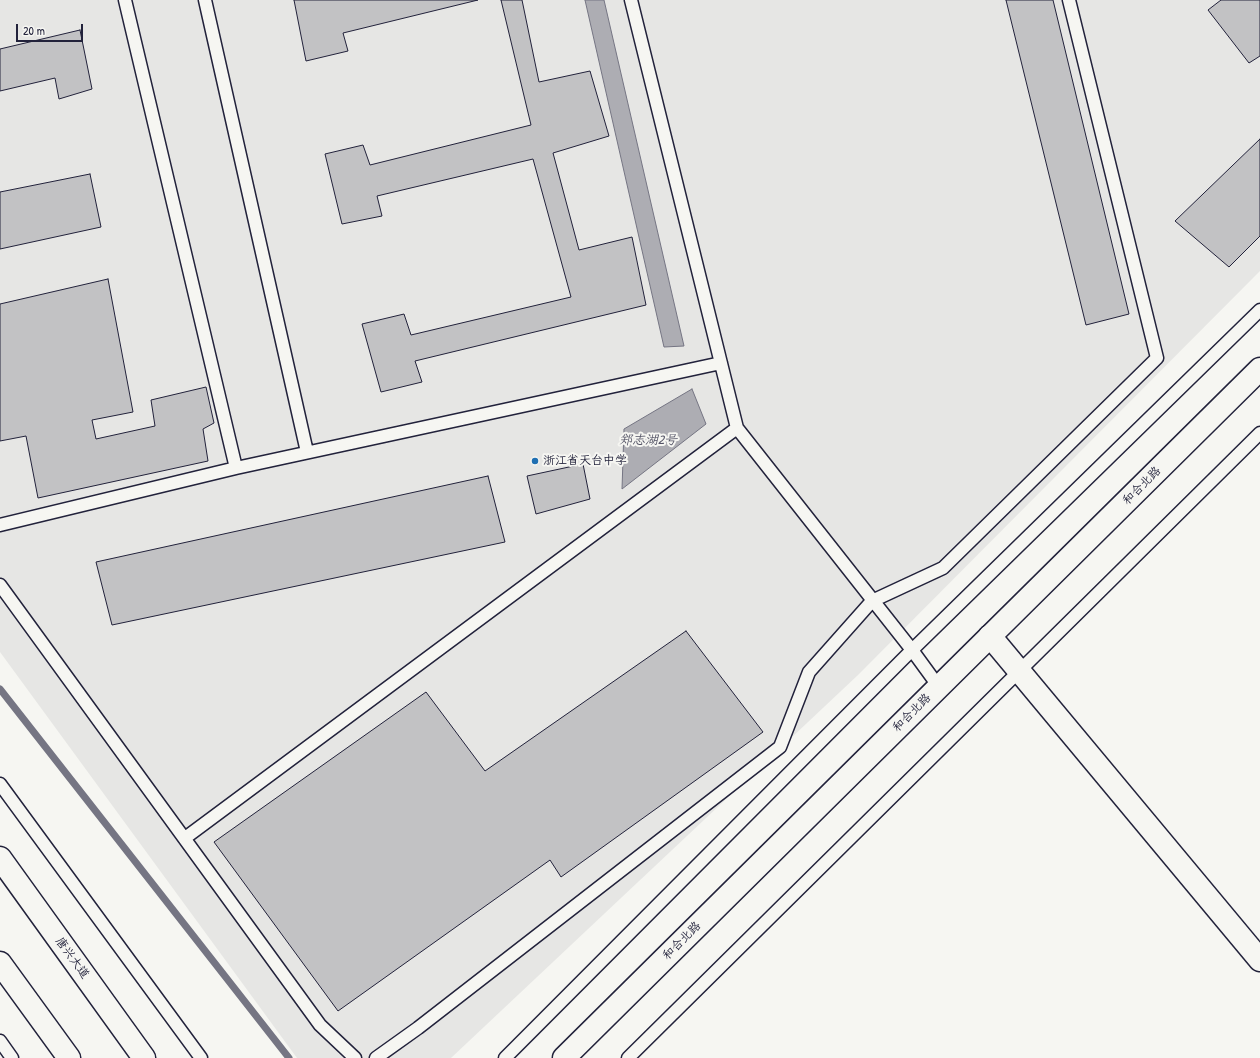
<!DOCTYPE html>
<html>
<head>
<meta charset="utf-8">
<style>
  body { margin:0 }
  #map { position:relative; width:1260px; height:1058px; overflow:hidden; background:#f6f6f2; font-family:"Patrick Hand",sans-serif }
  canvas { display:block }
  .scale { position:absolute; left:16px; top:24px; width:67px; height:18px; box-sizing:border-box; border:2px solid #22223b; border-top:0; padding-left:5px; font-size:12px; line-height:14px; white-space:nowrap; color:#22223b; -webkit-text-stroke:3px #f6f6f2; paint-order:stroke }
</style>
</head>
<body>
<div id="map">
<canvas width="1260" height="1058"></canvas>
<div class="scale">20 m</div>
</div>
<script>
const c = document.querySelector('canvas').getContext('2d');
c.lineJoin = 'round';
function paint(path, color) { c.fillStyle = color; c.fill(path, 'evenodd'); }
const shape = rows => new Path2D(rows.map(r => 'M' + r).join(''));
function trace(path, color, width, dash) { c.strokeStyle = color; c.lineWidth = width; c.lineCap = dash ? 'butt' : 'round'; c.setLineDash(dash || []); c.stroke(path); }
function write(font, color, halo, rows, align = 'center') {
  c.font = font + ' "Patrick Hand","LXGW WenKai TC",sans-serif'; c.lineWidth = 4; c.setLineDash([]); c.textBaseline = 'middle'; c.strokeStyle = halo; c.fillStyle = color; for (const [text, x, y, turn = 0] of rows) {
    c.save(); c.translate(x, y); c.rotate((+turn || 0) * Math.PI / 180); c.textAlign = isNaN(turn) ? turn : align; if (halo) c.strokeText(text, 0, 0); c.fillText(text, 0, 0); c.restore();
  }
}
const built = shape([
  [0,0,1260,0,1260,271,858,675,451,1058,297,1058,0,652]
]);
const water = shape([
  [585,0,604,0,684,346,664,347,585,0],
  [692,389,706,424,622,489,624,429,692,389]
]);
const stream = shape([
  [0,689,289,1058]
]);
const building = shape([
  [294,0,478,0,343,33,348,51,306,61,294,0],
  [501,0,522,0,539,82,590,71,609,136,553,153,579,250,632,237,646,305,415,361,422,382,381,392,362,324,404,314,411,335,571,297,533,159,377,196,382,216,342,224,325,154,363,145,370,165,531,125,501,0],
  [1006,0,1053,0,1129,314,1086,325,1006,0],
  [1221,0,1260,0,1260,56,1249,63,1208,10,1221,0],
  [80,30,92,89,59,99,55,78,0,91,0,49,80,30],
  [1260,139,1260,236,1229,267,1175,221,1260,139],
  [90,174,101,227,0,249,0,192,90,174],
  [108,279,133,412,92,420,96,439,155,426,151,400,206,387,214,423,203,429,208,461,38,498,26,436,0,441,0,304,108,279],
  [583,464,590,499,536,514,527,476,583,464],
  [488,476,505,542,112,625,96,562,488,476],
  [686,631,763,732,561,877,550,860,338,1011,214,842,426,692,485,771,686,631]
]);
const service = shape([
  [125,0,236,468],
  [205,0,307,452],
  [631,0,737,428,912,650,939,687],
  [0,525,236,468,721,363],
  [0,585,320,1025,355,1058],
  [0,784,201,1058],
  [185,838,737,428],
  [0,1041,12,1058],
  [376,1058,418,1028,780,747,809,672,872,601,943,568,1157,358,1069,0],
  [505,1058,912,650,1260,310],
  [628,1058,1260,433]
]);
const minor = shape([
  [990,636,1260,960]
]);
const secondary = shape([
  [0,858,144,1058],
  [0,963,69,1058],
  [564,1058,1260,369]
]);
const markers = [
  [535,461,4,"#1f6fb2"]
];
const poiNames = [
  ["浙江省天台中学",543,461]
];
const streetNames = [
  ["和合北路",1142,486,-45],
  ["和合北路",912,713,-45],
  ["和合北路",682,941,-45],
  ["唐兴大道",72,958,54]
];
const waterNames = [
  ["郑志湖2号",648,441]
];
paint(built, '#e6e6e4');
paint(water, '#adadb3');
trace(water, '#757583', 1);
trace(stream, '#757583', 7);
paint(building, '#c2c2c4');
trace(building, '#22223b', 1);
trace(service, '#22223b', 15);
trace(minor, '#22223b', 25);
trace(secondary, '#22223b', 25);
trace(service, '#f6f6f2', 12);
trace(minor, '#f6f6f2', 22);
trace(secondary, '#f6f6f2', 22);
for (const [x, y, r, color] of markers) { const dot = new Path2D(); dot.arc(x, y, r, 0, 2 * Math.PI); c.fillStyle = color; c.fill(dot); trace(dot, '#f6f6f2', 1.5); }
write('12px', '#22223b', '#f6f6f2', poiNames, 'left');
write('12px', '#22223b', '#f6f6f2', streetNames);
write('italic 13px', '#535365', '#f6f6f2', waterNames);
</script>
</body>
</html>
